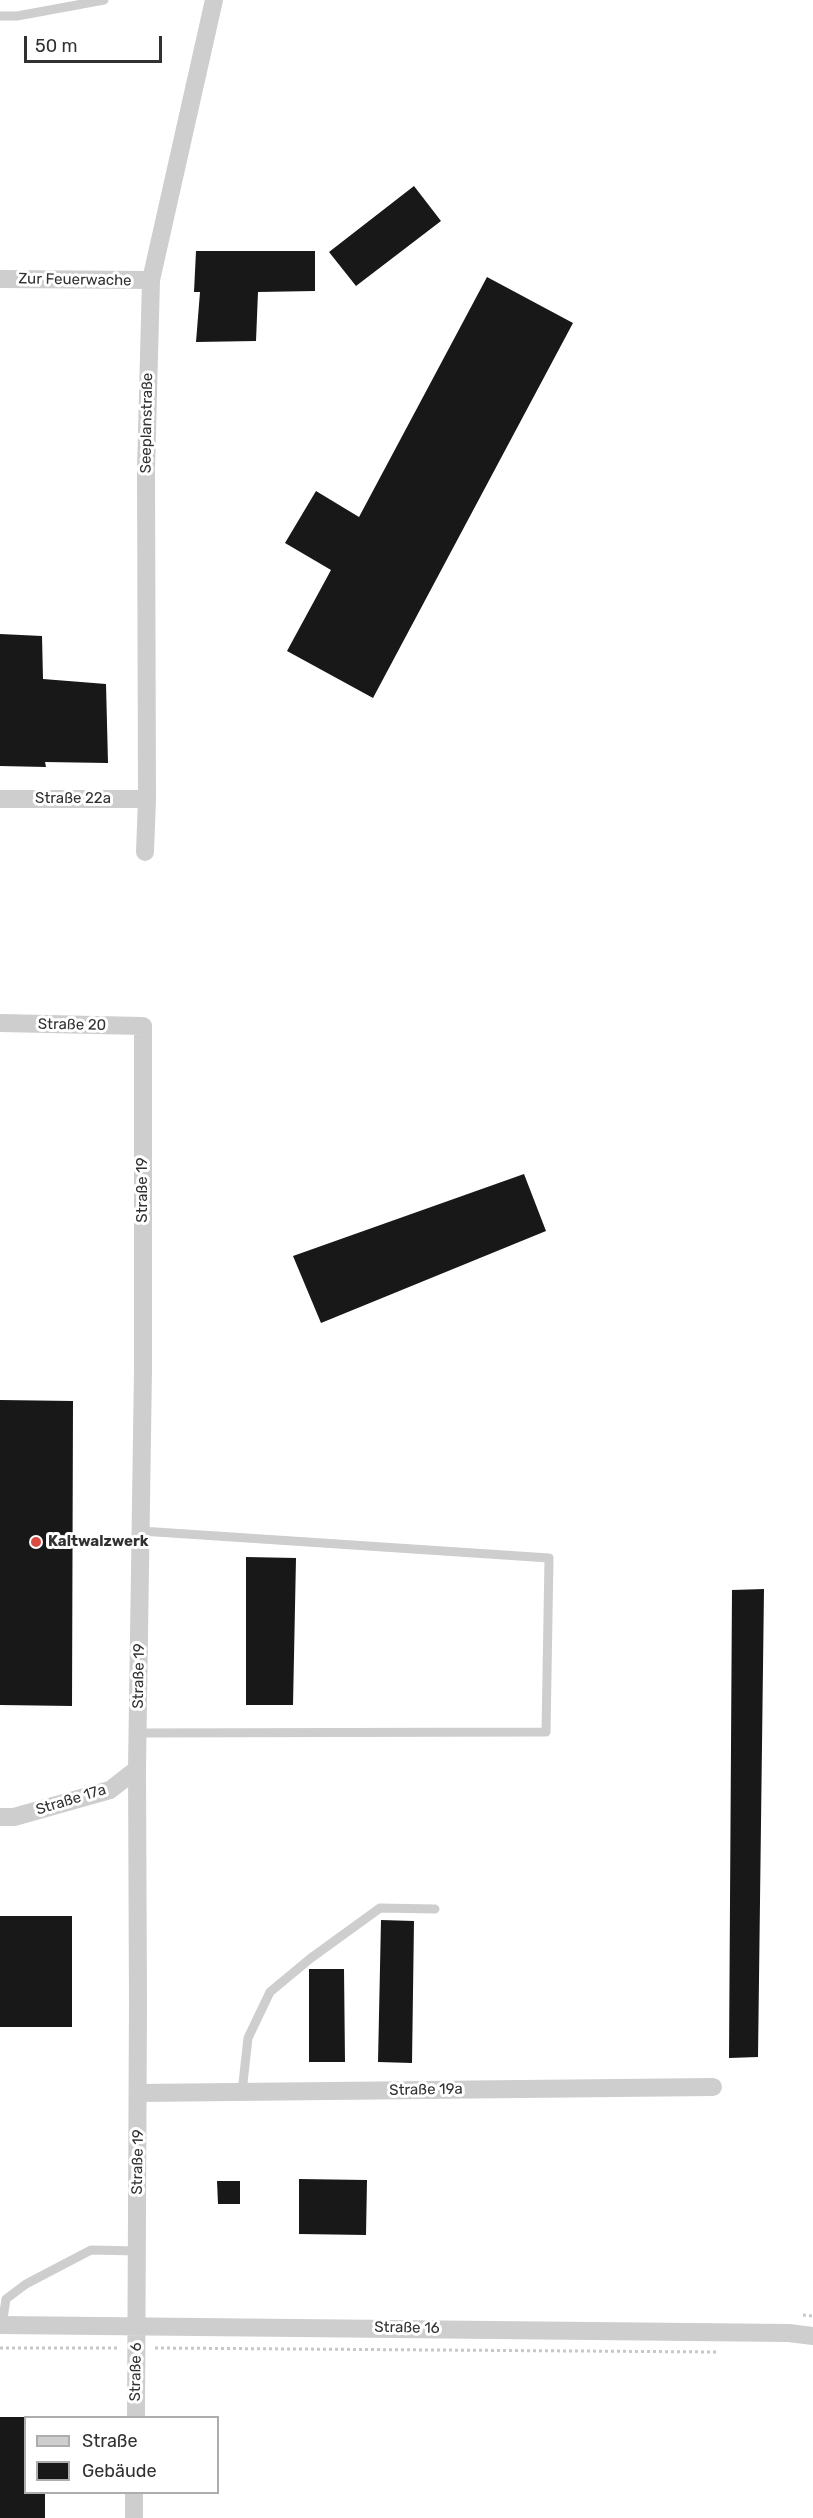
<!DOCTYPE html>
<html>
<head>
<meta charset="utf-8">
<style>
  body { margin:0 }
  #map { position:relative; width:813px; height:2518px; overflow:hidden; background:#fff; font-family:Rubik,sans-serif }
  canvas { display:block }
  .legend { position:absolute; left:24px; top:2416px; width:195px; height:78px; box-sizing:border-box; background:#fff; border:2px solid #adadad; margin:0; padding:8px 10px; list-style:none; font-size:18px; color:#313131 }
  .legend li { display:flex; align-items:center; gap:12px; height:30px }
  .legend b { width:30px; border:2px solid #adadad }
  .scale { position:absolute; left:24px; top:36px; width:138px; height:27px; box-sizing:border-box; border:3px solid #313131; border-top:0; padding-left:8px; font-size:18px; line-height:21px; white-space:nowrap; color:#313131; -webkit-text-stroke:4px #fff; paint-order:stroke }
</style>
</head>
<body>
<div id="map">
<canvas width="813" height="2518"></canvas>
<ul class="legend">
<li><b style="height:8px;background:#cecece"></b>Straße</li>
<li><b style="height:16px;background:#181818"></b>Gebäude</li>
</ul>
<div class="scale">50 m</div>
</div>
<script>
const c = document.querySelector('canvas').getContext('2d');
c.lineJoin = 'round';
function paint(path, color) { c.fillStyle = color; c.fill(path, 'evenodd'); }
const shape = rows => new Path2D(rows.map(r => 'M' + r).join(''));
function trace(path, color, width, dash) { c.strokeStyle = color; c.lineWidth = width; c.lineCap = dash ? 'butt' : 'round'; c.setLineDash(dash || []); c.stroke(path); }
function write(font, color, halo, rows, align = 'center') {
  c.font = font + ' Rubik,sans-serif'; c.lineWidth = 6; c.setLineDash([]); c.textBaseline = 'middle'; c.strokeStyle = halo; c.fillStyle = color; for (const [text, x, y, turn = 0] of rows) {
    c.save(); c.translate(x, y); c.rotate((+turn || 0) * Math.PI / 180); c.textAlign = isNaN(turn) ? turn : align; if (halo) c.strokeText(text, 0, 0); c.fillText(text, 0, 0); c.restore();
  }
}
const building = shape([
  [414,186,441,221,356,286,329,252],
  [196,251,315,251,315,291,258,292,256,341,196,342,200,292,194,292],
  [487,277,573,323,373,698,287,651,331,570,285,543,316,491,359,517],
  [0,634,42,636,43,679,106,684,108,763,45,762,46,767,0,766],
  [524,1174,546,1231,321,1323,293,1256],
  [0,1400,73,1401,72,1706,0,1705],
  [246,1557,296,1558,293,1705,246,1705],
  [764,1589,758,2057,729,2058,732,1590],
  [0,1916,72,1916,72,2027,0,2027],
  [381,1920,414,1921,412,2063,378,2062],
  [309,1969,344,1969,345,2062,309,2062],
  [299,2179,367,2180,366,2235,299,2234],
  [217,2181,240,2181,240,2204,218,2204],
  [0,2417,26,2417,26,2493,45,2493,45,2518,0,2518]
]);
const path = shape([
  [803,2315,813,2316],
  [0,2348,119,2348],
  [155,2348,716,2352]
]);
const lane = shape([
  [0,16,17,16,104,0],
  [138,1733,546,1732,549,1558,141,1531],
  [242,2092,248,2038,270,1992,311,1958,380,1908,435,1909],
  [2,2325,6,2299,26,2284,91,2250,137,2251]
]);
const street = shape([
  [0,279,151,280],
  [0,799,147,799],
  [145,852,147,799,146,470,151,280,214,0],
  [0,1023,143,1026,143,1369,137,1769,138,2004,136,2418],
  [0,1817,14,1817,110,1790,137,1769],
  [138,2093,713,2087],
  [0,2325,789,2333,813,2336],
  [134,2518,134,2492]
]);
const markers = [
  [36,1542,6,"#d94b42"]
];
const streetNames = [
  ["Zur Feuerwache",75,280,1],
  ["Seeplanstraße",147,423,-89],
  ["Straße 22a",73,799],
  ["Straße 20",72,1025,1],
  ["Straße 19",143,1190,-90],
  ["Straße 19",139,1676,-89],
  ["Straße 17a",71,1800,-17],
  ["Straße 19a",426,2090,-1],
  ["Straße 19",138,2162,-89],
  ["Straße 16",407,2328,1],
  ["Straße 6",136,2372,-89]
];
const poiNames = [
  ["Kaltwalzwerk",48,1542]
];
paint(building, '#181818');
trace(path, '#c8c8c8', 3, [3, 3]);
trace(lane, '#cecece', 9);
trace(street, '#cecece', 18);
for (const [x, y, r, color] of markers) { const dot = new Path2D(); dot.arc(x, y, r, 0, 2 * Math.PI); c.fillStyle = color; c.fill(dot); trace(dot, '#fff', 2); }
write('15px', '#313131', '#fff', streetNames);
write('bold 15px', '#313131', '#fff', poiNames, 'left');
</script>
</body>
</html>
